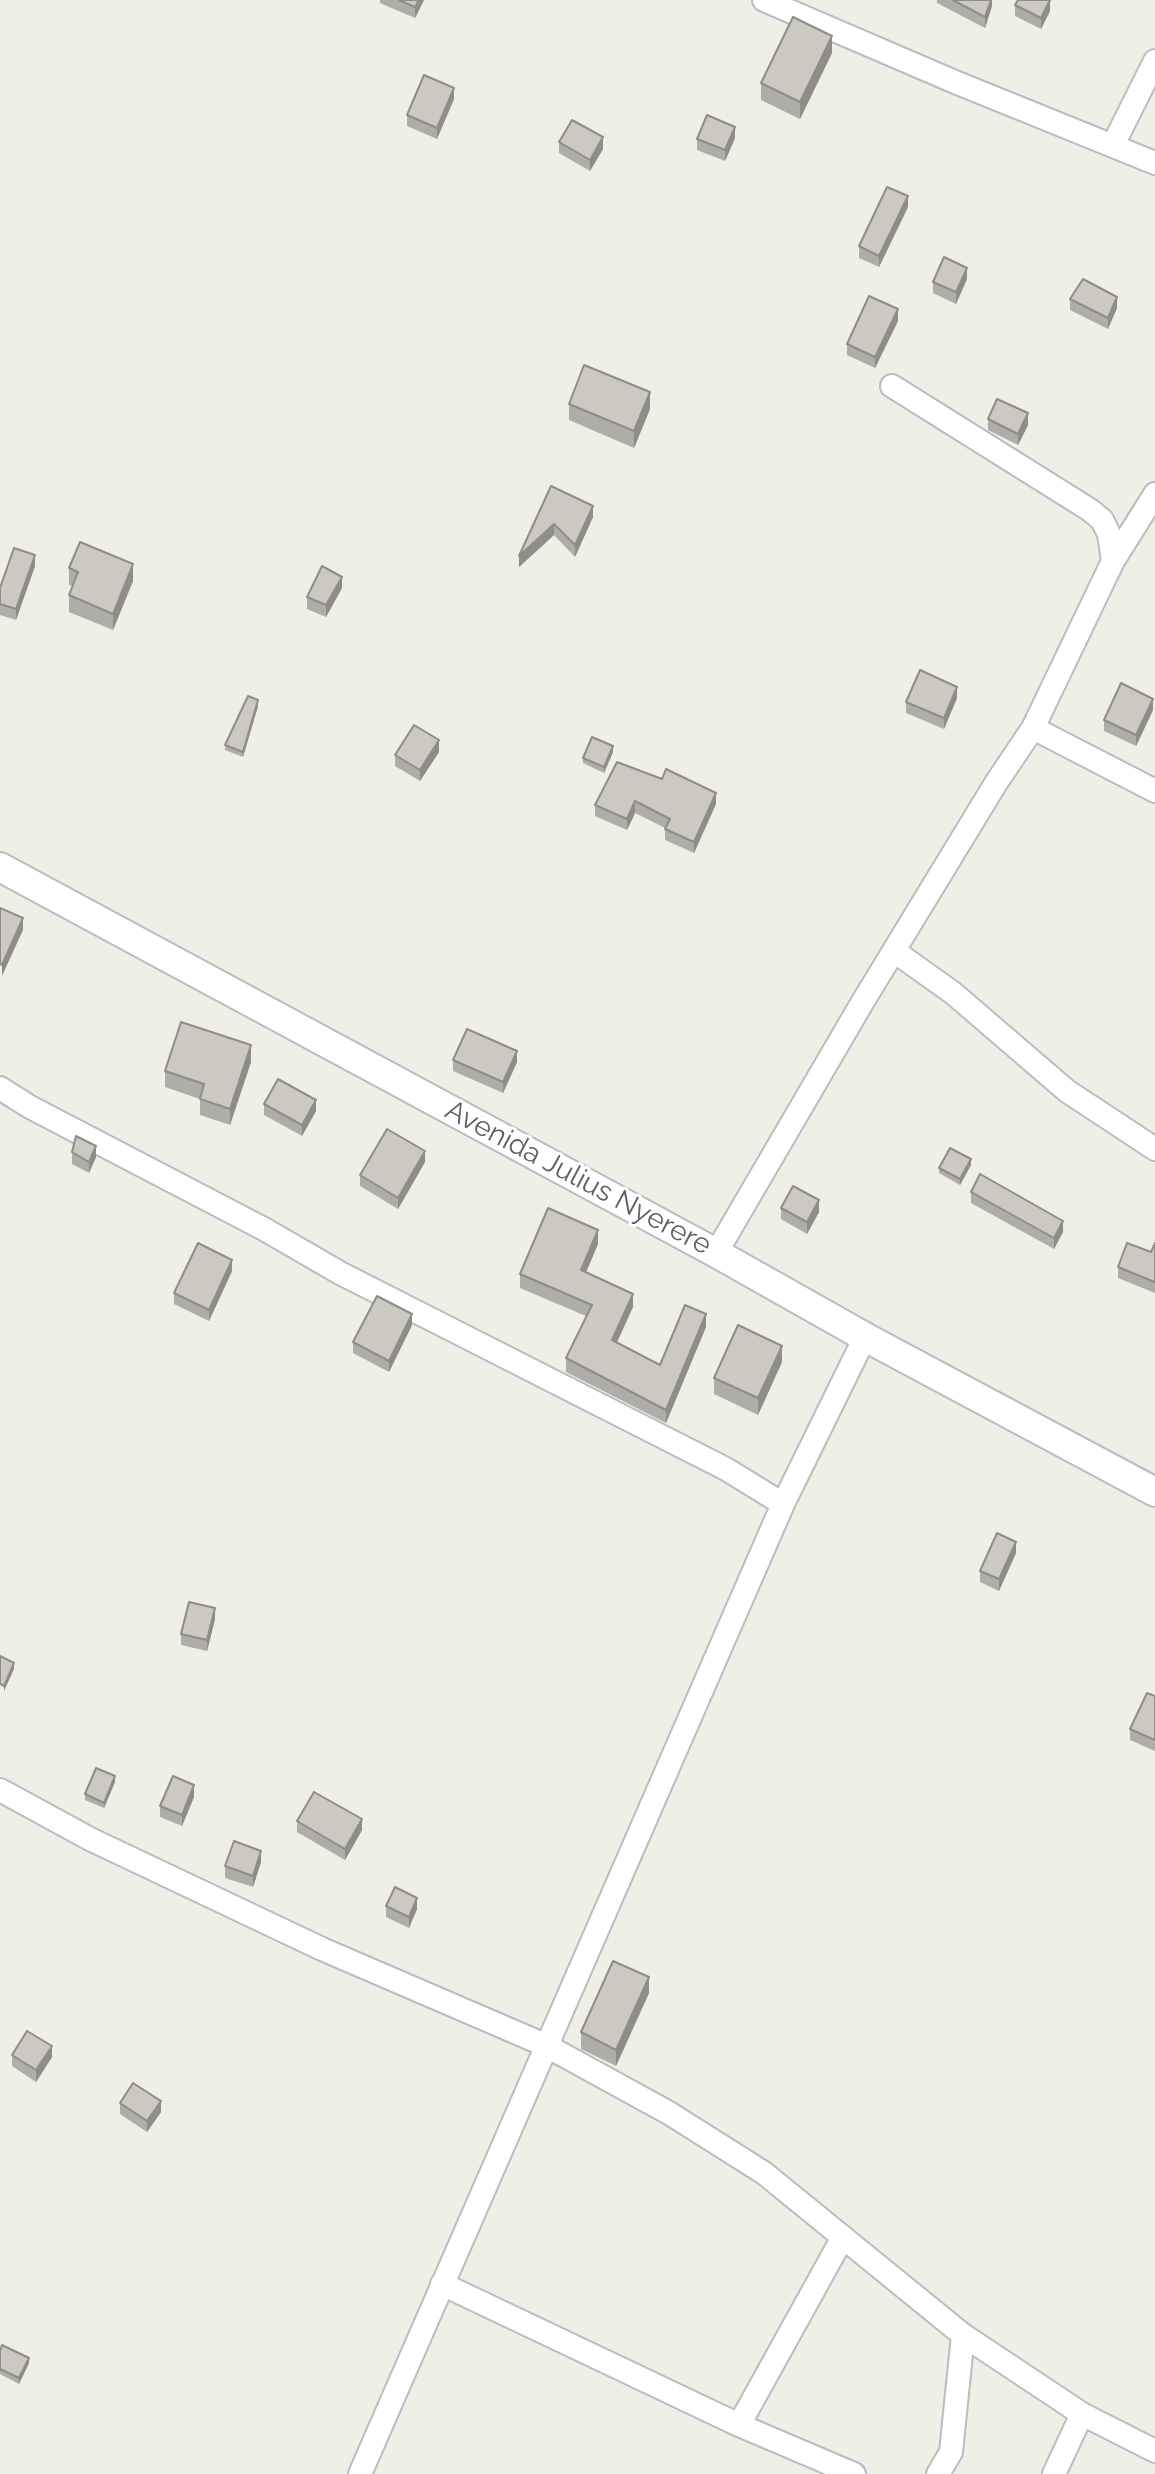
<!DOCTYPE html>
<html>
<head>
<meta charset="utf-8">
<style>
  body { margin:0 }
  canvas { display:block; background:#f0efe5 }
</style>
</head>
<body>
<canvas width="1155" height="2474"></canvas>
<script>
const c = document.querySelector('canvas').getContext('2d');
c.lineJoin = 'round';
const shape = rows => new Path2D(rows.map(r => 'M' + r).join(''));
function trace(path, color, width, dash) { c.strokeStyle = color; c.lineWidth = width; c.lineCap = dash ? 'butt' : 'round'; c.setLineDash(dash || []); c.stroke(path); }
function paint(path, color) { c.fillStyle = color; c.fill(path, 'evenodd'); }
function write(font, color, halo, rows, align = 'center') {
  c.font = font + ' Raleway,sans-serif'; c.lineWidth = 6; c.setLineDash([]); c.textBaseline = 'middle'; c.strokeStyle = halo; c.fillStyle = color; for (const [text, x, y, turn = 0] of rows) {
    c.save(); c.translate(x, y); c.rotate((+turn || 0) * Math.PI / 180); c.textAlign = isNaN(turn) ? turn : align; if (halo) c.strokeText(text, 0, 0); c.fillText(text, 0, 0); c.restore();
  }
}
const minor = shape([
  [764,0,955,82,1155,163],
  [1113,145,1155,61],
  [1113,561,1155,494],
  [1033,728,1155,791],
  [894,951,953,993,1067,1091,1155,1149],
  [0,1088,30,1107,264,1229,340,1273,726,1469,783,1504],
  [716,1253,862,1003,996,783,1033,728,1113,561,1109,534,1102,520,1090,510,892,386],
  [0,1790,90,1839,322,1949,545,2045,669,2113,764,2173,963,2335,1082,2414,1155,2451],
  [442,2284,739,2425,843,2237],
  [739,2425,854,2474],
  [360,2474,783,1504,865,1337],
  [938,2474,951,2452,963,2335],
  [1054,2474,1082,2414]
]);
const tertiary = shape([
  [0,867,716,1253,865,1337,1155,1492]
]);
const wall = shape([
  [380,0,424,0,415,18,380,3],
  [937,0,992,0,992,6,985,28,937,3],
  [1015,5,1050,11,1041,29,1015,16],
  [832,53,800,119,761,100,761,83],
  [454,99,437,139,407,126,407,115],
  [735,138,725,161,697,150,697,139],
  [559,142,603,149,590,171,559,153],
  [908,207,879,267,859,258,859,246],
  [967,279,956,304,933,293,933,282],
  [1070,299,1117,308,1108,329,1070,310],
  [898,321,875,368,847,355,847,344],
  [569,404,650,409,634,448,569,420],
  [988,419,1028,425,1018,445,988,430],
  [551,486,593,517,575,557,554,535,519,567],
  [35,566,16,620,0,615,0,588],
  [69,568,133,581,113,630,69,612,69,595,73,586,69,585],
  [342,588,326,617,307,609,307,597],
  [957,698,944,729,906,713,906,702],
  [258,706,243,757,225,750,225,745],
  [1153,710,1136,746,1104,731,1104,720],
  [439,752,420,781,395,766,395,755],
  [613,752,604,773,583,763,583,758],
  [617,762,716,804,694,853,665,840,665,828,635,813,627,830,595,816,595,805],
  [453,1060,517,1062,503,1093,453,1071],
  [251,1062,230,1125,200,1115,200,1099,165,1087,165,1071],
  [264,1104,316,1111,302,1136,264,1115],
  [72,1152,96,1157,89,1173,72,1164],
  [425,1162,398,1209,360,1186,360,1175],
  [971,1165,960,1185,939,1173,939,1168],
  [971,1192,1063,1232,1054,1249,971,1203],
  [781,1208,819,1212,807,1234,781,1219],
  [1155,1243,1155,1293,1118,1278,1118,1267,1151,1252],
  [598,1244,586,1272,633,1307,617,1342,660,1365,706,1327,666,1423,566,1372,566,1358,586,1316,520,1288,520,1274],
  [232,1271,209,1321,174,1304,174,1293],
  [412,1325,389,1372,353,1353,353,1342],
  [782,1362,758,1415,714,1394,714,1378],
  [1016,1553,999,1591,980,1582,980,1571],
  [215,1619,207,1651,181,1645,181,1634],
  [1155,1696,1155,1751,1130,1740,1130,1729],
  [115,1782,104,1808,85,1800,85,1794],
  [194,1797,182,1826,160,1817,160,1806],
  [297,1821,362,1830,345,1860,297,1832],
  [261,1862,253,1887,225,1878,225,1866],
  [386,1906,417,1909,409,1928,386,1917],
  [649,1993,616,2066,581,2049,581,2032],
  [12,2055,52,2057,36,2082,12,2066],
  [120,2103,161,2112,147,2132,120,2114],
  [0,2351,29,2363,19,2384,0,2374]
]);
const shadedWall = shape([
  [419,0,424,0,415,18,415,7],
  [991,0,992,0,992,6,985,28,985,17],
  [1050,0,1050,11,1041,29,1041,18],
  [832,36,832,53,800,119,800,102],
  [454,88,454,99,437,139,437,128],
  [735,127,735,138,725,161,725,150],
  [603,137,603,149,590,171,590,160],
  [908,196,908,207,879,267,879,256],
  [967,268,967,279,956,304,956,292],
  [1117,297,1117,308,1108,329,1108,318],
  [898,309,898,321,875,368,875,357],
  [650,392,650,409,634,448,634,431],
  [1028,413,1028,425,1018,445,1018,434],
  [593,506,593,517,575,557,575,545],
  [554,524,554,535,519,567,519,556],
  [35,555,35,566,16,620,16,609],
  [133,564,133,581,113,630,113,614],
  [342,577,342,588,326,617,326,605],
  [957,687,957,698,944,729,944,718],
  [1153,699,1153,710,1136,746,1136,735],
  [258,700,258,706,243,757,243,752],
  [439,740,439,752,420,781,420,770],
  [613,746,613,752,604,773,604,767],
  [716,793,716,804,694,853,694,842],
  [635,801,635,813,627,830,627,819],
  [23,918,23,930,2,976,2,965],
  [251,1045,251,1062,230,1125,230,1109],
  [517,1051,517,1062,503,1093,503,1082],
  [316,1100,316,1111,302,1136,302,1125],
  [96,1146,96,1157,89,1173,89,1162],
  [425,1151,425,1162,398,1209,398,1198],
  [971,1159,971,1165,960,1185,960,1179],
  [819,1200,819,1212,807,1234,807,1222],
  [1063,1221,1063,1232,1054,1249,1054,1238],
  [598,1230,598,1244,581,1284,581,1270],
  [232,1260,232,1271,209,1321,209,1310],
  [633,1294,633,1307,612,1353,612,1340],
  [412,1314,412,1325,389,1372,389,1361],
  [706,1314,706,1327,666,1423,666,1410],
  [782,1346,782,1362,758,1415,758,1398],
  [1016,1542,1016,1553,999,1591,999,1579],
  [215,1608,215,1619,207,1651,207,1640],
  [14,1663,14,1669,4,1691,4,1686],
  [115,1776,115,1782,104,1808,104,1803],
  [194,1785,194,1797,182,1826,182,1815],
  [362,1819,362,1830,345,1860,345,1849],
  [261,1851,261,1862,253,1887,253,1876],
  [417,1898,417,1909,409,1928,409,1917],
  [649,1977,649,1993,616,2066,616,2050],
  [52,2046,52,2057,36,2082,36,2070],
  [161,2101,161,2112,147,2132,147,2121],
  [29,2358,29,2363,19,2384,19,2378]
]);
const building = shape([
  [399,0,419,0,415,7,399,0],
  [953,0,991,0,985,17,953,0],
  [1018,0,1050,0,1041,18,1015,5,1018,0],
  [793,17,832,36,800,102,761,83,793,17],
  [424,75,454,88,437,128,407,115,424,75],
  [707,115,735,127,725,150,697,139,707,115],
  [572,120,603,137,590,160,559,142,572,120],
  [887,187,908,196,879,256,859,246,887,187],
  [944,257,967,268,956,292,933,282,944,257],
  [1083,279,1117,297,1108,318,1070,299,1083,279],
  [869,296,898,309,875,357,847,344,869,296],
  [584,365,650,392,634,431,569,404,584,365],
  [997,399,1028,413,1018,434,988,419,997,399],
  [551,486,593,506,575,545,554,524,519,556,551,486],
  [80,542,133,564,113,614,69,595,78,572,69,568,80,542],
  [14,548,35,555,16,609,0,604,0,588,14,548],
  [322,566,342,577,326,605,307,597,322,566],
  [920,670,957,687,944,718,906,702,920,670],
  [1121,683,1153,699,1136,735,1104,720,1121,683],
  [248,696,258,700,243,752,225,745,248,696],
  [414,725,439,740,420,770,395,755,414,725],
  [592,737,613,746,604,767,583,758,592,737],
  [617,762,662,779,666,769,716,793,694,842,665,829,670,819,635,801,627,819,595,805,617,762],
  [0,908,23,918,2,965,0,964,0,908],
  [181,1022,251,1045,230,1109,200,1099,204,1084,165,1071,181,1022],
  [467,1029,517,1051,503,1082,453,1060,467,1029],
  [278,1079,316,1100,302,1125,264,1104,278,1079],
  [387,1129,425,1151,398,1198,360,1175,387,1129],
  [76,1136,96,1146,89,1162,72,1152,76,1136],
  [950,1148,971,1159,960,1179,939,1168,950,1148],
  [980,1174,1063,1221,1054,1238,971,1192,980,1174],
  [793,1186,819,1200,807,1222,781,1208,793,1186],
  [548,1208,598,1230,581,1270,633,1294,612,1340,660,1365,685,1305,706,1314,666,1410,566,1358,592,1305,520,1274,548,1208],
  [198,1243,232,1260,209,1310,174,1293,198,1243],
  [1127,1243,1151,1252,1155,1243,1155,1282,1118,1267,1127,1243],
  [377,1296,412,1314,389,1361,353,1342,377,1296],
  [738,1325,782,1346,758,1398,714,1378,738,1325],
  [997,1533,1016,1542,999,1579,980,1571,997,1533],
  [189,1602,215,1608,207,1640,181,1634,189,1602],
  [0,1656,14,1663,4,1686,0,1684,0,1656],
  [1147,1693,1155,1696,1155,1740,1130,1729,1147,1693],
  [96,1768,115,1776,104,1803,85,1794,96,1768],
  [173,1776,194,1785,182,1815,160,1806,173,1776],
  [314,1792,362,1819,345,1849,297,1821,314,1792],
  [234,1841,261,1851,253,1876,225,1866,234,1841],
  [395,1887,417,1898,409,1917,386,1906,395,1887],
  [613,1961,649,1977,616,2050,581,2032,613,1961],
  [27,2031,52,2046,36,2070,12,2055,27,2031],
  [133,2083,161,2101,147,2121,120,2103,133,2083],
  [2,2345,29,2358,19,2378,0,2369,0,2351,2,2345]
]);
const streetNames = [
  ["Avenida Julius Nyerere",578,1178,28]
];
trace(minor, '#babcc1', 26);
trace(tertiary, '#babcc1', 32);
trace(minor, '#fff', 22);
trace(tertiary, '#fff', 28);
paint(wall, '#afada7');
paint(shadedWall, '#8e8d88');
paint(building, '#cbc9c2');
trace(building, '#8e8d88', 2);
write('28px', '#5d6066', '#fff', streetNames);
</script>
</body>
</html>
